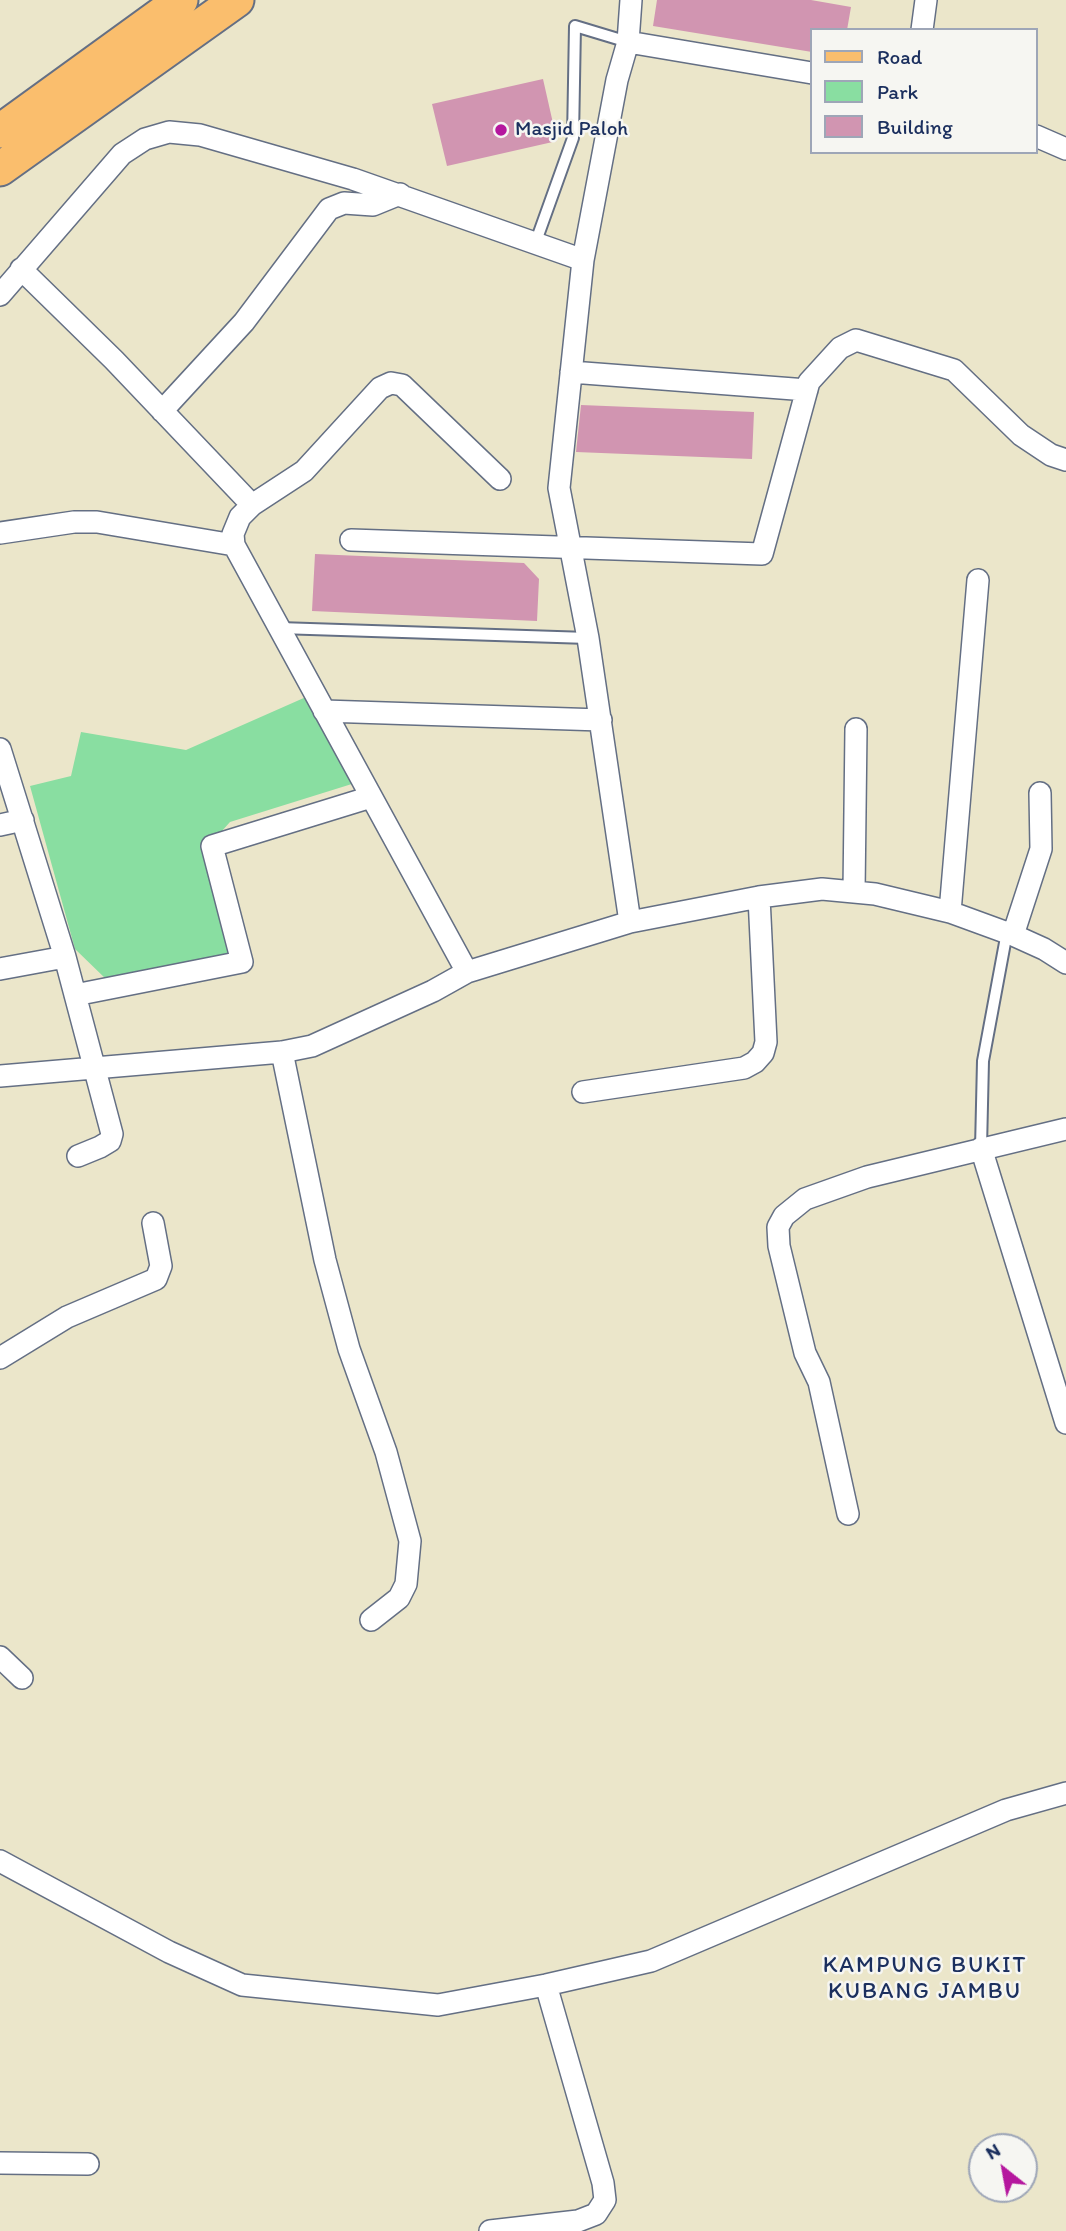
<!DOCTYPE html>
<html>
<head>
<meta charset="utf-8">
<style>
  body { margin:0 }
  #map { position:relative; width:1066px; height:2231px; overflow:hidden; background:#ebe6ca; font-family:Itim,sans-serif }
  canvas { display:block }
  .legend { position:absolute; left:810px; top:28px; width:228px; height:126px; box-sizing:border-box; background:#f6f6f2; border:2px solid #9ea6b7; margin:0; padding:9px 12px; list-style:none; font-size:21px; color:#1b2f5e }
  .legend li { display:flex; align-items:center; gap:14px; height:35px }
  .legend b { width:35px; border:2px solid #9ea6b7 }
  .north { position:absolute; left:968px; top:2133px; width:70px; height:70px; box-sizing:border-box; background:#f6f6f2; border:2px solid #9ea6b7; border-radius:50%; rotate:329deg; font-size:19px; font-weight:700; line-height:28px; text-align:center; color:#1b2f5e }
  .north::after { content:''; display:block; margin:auto; width:24px; height:32px; background:#b5179e; clip-path:polygon(50% 0,100% 100%,50% 72%,0 100%) }
</style>
</head>
<body>
<div id="map">
<canvas width="1066" height="2231"></canvas>
<ul class="legend">
<li><b style="height:9px;background:#fabe6d"></b>Road</li>
<li><b style="height:19px;background:#89dea1"></b>Park</li>
<li><b style="height:19px;background:#d195b1"></b>Building</li>
</ul>
<div class="north">N</div>
</div>
<script>
const c = document.querySelector('canvas').getContext('2d');
c.lineJoin = 'round';
function paint(path, color) { c.fillStyle = color; c.fill(path, 'evenodd'); }
const shape = rows => new Path2D(rows.map(r => 'M' + r).join(''));
function trace(path, color, width, dash) { c.strokeStyle = color; c.lineWidth = width; c.lineCap = dash ? 'butt' : 'round'; c.setLineDash(dash || []); c.stroke(path); }
function write(font, color, halo, rows, align = 'center') {
  c.font = font + ' Itim,sans-serif'; c.lineWidth = 5; c.setLineDash([]); c.textBaseline = 'middle'; c.strokeStyle = halo; c.fillStyle = color; for (const [text, x, y, turn = 0] of rows) {
    c.save(); c.translate(x, y); c.rotate((+turn || 0) * Math.PI / 180); c.textAlign = isNaN(turn) ? turn : align; if (halo) c.strokeText(text, 0, 0); c.fillText(text, 0, 0); c.restore();
  }
}
const green = shape([
  [306,697,355,783,230,822,203,852,234,953,107,980,75,949,30,786,71,776,81,732,186,750]
]);
const building = shape([
  [657,0,811,0,851,7,847,30,812,30,812,52,653,26],
  [543,79,557,141,447,166,432,104],
  [581,405,754,412,752,459,576,452],
  [315,554,524,563,539,579,537,621,312,611]
]);
const service = shape([
  [535,244,573,138,575,26,628,42],
  [279,628,588,638],
  [981,1148,983,1061,1007,932]
]);
const minor = shape([
  [922,30,926,0],
  [628,42,631,0],
  [1036,136,1066,149],
  [21,269,114,360,252,505],
  [0,295,122,154,145,139,169,132,200,135,353,179,583,260],
  [571,372,807,390],
  [162,411,244,322,329,209,344,203,373,205,400,194],
  [0,533,74,522,97,522,234,545],
  [351,540,762,554,809,382,840,348,856,340,954,370,1021,435,1051,455,1066,460],
  [324,711,601,720],
  [0,749,65,957,112,1134,110,1141,100,1147,78,1156],
  [0,825,23,820],
  [854,892,856,729],
  [950,912,978,580],
  [630,922,588,638,559,488,583,260,617,80,628,42,812,73],
  [1013,935,1041,849,1040,793],
  [0,969,65,957],
  [467,972,234,545,233,534,240,517,252,505,304,471,380,388,391,383,402,385,500,479],
  [75,995,242,962,212,846,371,797],
  [282,1052,325,1260,349,1349,386,1452,410,1541,406,1584,399,1598,371,1620],
  [0,1076,282,1052,312,1046,433,991,467,972,630,922,759,897,822,889,875,894,950,912,1013,935,1044,949,1066,963],
  [583,1092,744,1068,755,1062,763,1053,766,1042,759,897],
  [981,1148,1066,1423],
  [0,1358,67,1317,156,1279,161,1266,153,1223],
  [848,1514,819,1382,805,1353,779,1246,778,1227,784,1216,805,1199,867,1177,1066,1129],
  [0,1657,22,1678],
  [0,1861,169,1952,242,1985,438,2005,546,1985,651,1961,1006,1810,1066,1793],
  [0,2163,88,2164],
  [490,2231,578,2221,596,2214,605,2200,603,2183,546,1985]
]);
const primary = shape([
  [0,131,181,0],
  [0,169,237,0]
]);
const markers = [
  [501,130,7,"#b5179e"]
];
const poiNames = [
  ["Masjid Paloh",515,130]
];
const neighbourhoodNames = [
  ["KAMPUNG BUKIT",925,1966],
  ["KUBANG JAMBU",925,1992]
];
paint(green, '#89dea1');
paint(building, '#d195b1');
trace(service, '#646f84', 14);
trace(minor, '#646f84', 24);
trace(primary, '#646f84', 37);
trace(service, '#fff', 10);
trace(minor, '#fff', 21);
trace(primary, '#fabe6d', 33);
for (const [x, y, r, color] of markers) { const dot = new Path2D(); dot.arc(x, y, r, 0, 2 * Math.PI); c.fillStyle = color; c.fill(dot); trace(dot, '#f6f6f2', 2.5); }
write('21px', '#1b2f5e', '#f6f6f2', poiNames, 'left');
c.letterSpacing = '2px';
write('23px', '#1b2f5e', '#f6f6f2', neighbourhoodNames);
c.letterSpacing = '0px';
</script>
</body>
</html>
